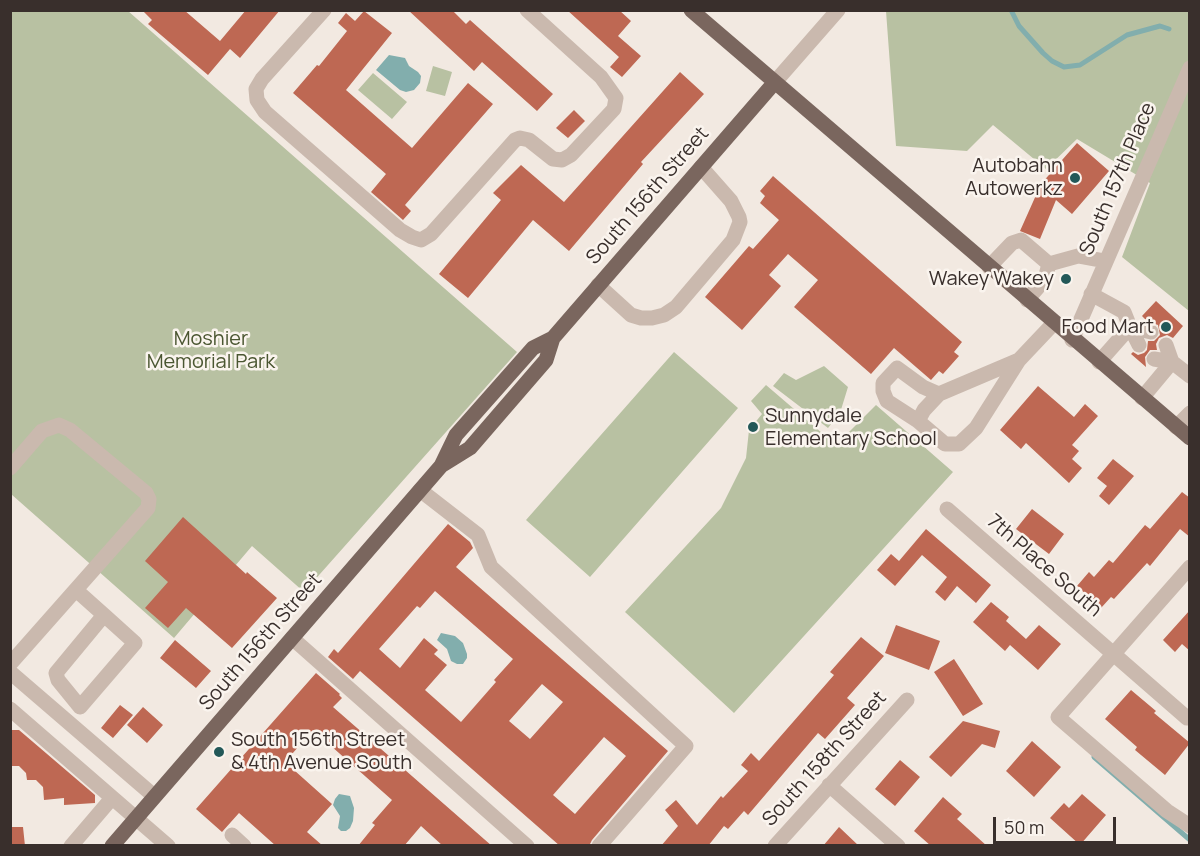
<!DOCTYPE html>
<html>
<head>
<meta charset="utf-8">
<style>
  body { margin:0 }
  #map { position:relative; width:1200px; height:856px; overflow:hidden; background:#f2e9e1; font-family:Manrope,sans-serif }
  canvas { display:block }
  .frame { position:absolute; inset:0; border:12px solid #392f2c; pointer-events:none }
  .scale { position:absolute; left:993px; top:817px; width:123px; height:27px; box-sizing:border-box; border:3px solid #392f2c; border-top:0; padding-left:8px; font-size:18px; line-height:21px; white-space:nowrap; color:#392f2c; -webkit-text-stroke:4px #faf4ee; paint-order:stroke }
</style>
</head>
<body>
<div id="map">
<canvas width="1200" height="856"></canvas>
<div class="frame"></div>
<div class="scale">50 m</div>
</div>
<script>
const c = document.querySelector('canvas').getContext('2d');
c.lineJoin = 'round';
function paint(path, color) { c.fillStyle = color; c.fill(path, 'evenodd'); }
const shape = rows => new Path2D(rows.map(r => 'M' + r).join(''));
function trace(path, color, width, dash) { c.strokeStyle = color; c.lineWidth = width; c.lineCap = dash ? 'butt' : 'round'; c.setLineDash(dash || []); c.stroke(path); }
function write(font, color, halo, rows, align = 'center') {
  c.font = font + ' Manrope,sans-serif'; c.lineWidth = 5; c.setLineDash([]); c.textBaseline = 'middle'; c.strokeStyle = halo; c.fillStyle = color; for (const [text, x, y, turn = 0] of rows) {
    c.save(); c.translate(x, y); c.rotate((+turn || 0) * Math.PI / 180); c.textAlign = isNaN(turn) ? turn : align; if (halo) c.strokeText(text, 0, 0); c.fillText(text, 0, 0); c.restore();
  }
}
const green = shape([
  [10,11,128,11,517,352,304,592,252,546,174,638,11,494],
  [886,11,1189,11,1189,311,1122,257,1150,183,1077,139,1046,169,993,125,967,151,896,146],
  [433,66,452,72,445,96,426,91],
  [373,73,407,102,392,119,358,90],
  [674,352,738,408,590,577,526,520],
  [824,366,848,387,840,413,828,428,773,386,784,373,796,380],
  [766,385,836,445,876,405,953,472,734,713,625,612,721,508,746,458,749,430,762,414,751,401]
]);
const water = shape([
  [389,55,405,58,409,66,418,72,421,76,420,83,414,90,406,92,400,90,376,70],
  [441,633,455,636,463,643,467,654,467,658,463,664,457,664,451,661,447,649,437,640],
  [339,794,350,796,354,808,353,821,350,828,346,831,341,831,338,828,340,816,333,805,335,799]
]);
const stream = shape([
  [1011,10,1019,26,1043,53,1052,61,1064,67,1080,65,1127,35,1160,26,1169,29],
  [1094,757,1190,840]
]);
const building = shape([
  [142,10,184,10,220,41,246,10,280,10,240,58,230,49,208,75,148,24,152,20],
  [408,10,452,10,466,24,470,20,553,94,537,111,482,62,474,71],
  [567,10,619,10,631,21,618,36,641,56,622,77,610,67,619,57],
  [364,11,392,33,346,90,412,148,468,83,493,104,405,205,411,211,403,220,371,192,386,174,293,93,317,65,319,66,347,31,338,23,346,13,355,21],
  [680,72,704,94,641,162,643,164,569,251,533,220,468,298,439,274,501,200,493,193,521,165,564,202],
  [574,110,585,121,568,138,556,128],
  [1077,143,1109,171,1072,214,1056,200,1040,239,1020,231,1041,184],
  [773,176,962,342,954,352,959,356,943,374,939,371,931,380,894,348,871,374,794,307,818,280,788,254,769,275,781,286,742,330,705,297,749,246,753,249,779,220,760,203,765,196,760,191],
  [1156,301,1183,326,1173,338,1167,335,1159,338,1156,344,1157,350,1150,350,1145,357,1146,367,1131,354,1133,352,1138,355,1144,353,1147,350,1148,341,1154,341,1160,335,1158,325,1147,321,1142,316],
  [1038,386,1074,417,1085,404,1098,416,1072,445,1079,451,1072,459,1082,468,1069,483,1026,443,1021,449,1000,430],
  [1113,459,1134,476,1109,505,1099,496,1107,486,1097,478],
  [1182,492,1190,498,1190,537,1180,529,1150,566,1147,563,1114,599,1111,597,1101,608,1077,586,1089,572,1094,577,1109,560,1113,563,1145,525,1150,529],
  [1032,509,1064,534,1049,554,1016,529],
  [183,517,246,574,247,572,277,598,232,648,186,608,168,628,145,608,168,582,145,561],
  [448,524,470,542,473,548,456,567,668,751,592,840,589,846,560,846,360,671,353,679,328,657,334,649,338,653],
  [435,591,513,659,494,680,496,682,461,722,425,690,447,665,434,654,438,650,424,638,400,668,379,649,417,606,420,608],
  [542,684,563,702,530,739,509,721],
  [604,737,626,756,575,814,553,795],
  [926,529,991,585,976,603,957,586,945,601,935,592,947,577,922,555,895,586,877,570,891,554,899,561],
  [991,602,1009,617,1006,621,1026,639,1039,625,1061,644,1038,670,1010,645,1005,651,973,622],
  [1190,610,1190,651,1182,644,1175,652,1163,640],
  [896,625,940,641,929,670,885,653],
  [861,637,884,656,847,698,855,705,825,739,818,733,748,815,744,811,728,829,724,826,708,846,661,846,678,826,665,810,676,800,697,825,721,796,723,798,748,771,741,765,751,753,759,761,834,675,830,672],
  [175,640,211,671,196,688,160,658],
  [954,659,983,704,963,716,934,672],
  [316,673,340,694,339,695,342,698,333,707,492,846,443,846,421,826,404,846,358,846,375,825,372,823,392,800,313,730,285,762,332,804,307,832,323,846,276,846,239,813,222,832,196,809],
  [1131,690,1156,711,1154,713,1190,743,1165,775,1135,750,1137,747,1105,719],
  [120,705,133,715,113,738,101,728],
  [143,707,163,725,147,743,127,725],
  [963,721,1000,731,995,748,982,744,951,777,929,757],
  [10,730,19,730,95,795,95,803,64,805,64,798,44,800,43,787,36,780,27,780,26,773,19,766,10,766],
  [1032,741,1061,767,1034,797,1006,771],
  [900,760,920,777,895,806,875,789],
  [1082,794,1106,815,1080,845,1050,818,1064,803,1069,808],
  [943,797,962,814,957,819,987,846,931,846,914,831],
  [10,827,23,827,25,846,10,846],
  [839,827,859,846,823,846]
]);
const minor = shape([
  [324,10,262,79,256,89,257,100,265,112,400,230,412,237,421,240,431,234,515,140,520,138,529,140,553,159,562,160,571,155,614,109,616,98,601,77,527,10],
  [775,82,838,10],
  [1049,264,1078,256,1105,261],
  [989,267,1012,243,1021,240,1049,264,1045,279,1027,300],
  [598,285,631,315,641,318,652,318,664,315,676,307,733,240,740,222,739,217,731,201,701,167],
  [1091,294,1124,312,1130,327,1099,362],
  [1130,327,1151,332],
  [1130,327,1139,345],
  [1072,340,1190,68],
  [1166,345,1172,362,1190,376],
  [1154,359,1172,362],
  [1019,360,1054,323],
  [1142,398,1172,362],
  [918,421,924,410,939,394,1019,360,976,428,959,444,945,444,918,421,887,401,883,391,883,383,897,368,923,387,939,394],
  [1176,427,1190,413],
  [10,468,42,431,59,425,70,430,146,493,149,499,148,508,10,664],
  [420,490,478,535,491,567,686,746,599,846],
  [947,509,1187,718],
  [1190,567,1058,717,1167,811,1190,826],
  [76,590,104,615],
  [104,615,135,643,80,707,58,680,56,673,104,615],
  [292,638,527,846],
  [10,672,154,796],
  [10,709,168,846],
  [829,785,898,846],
  [232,835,244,846],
  [71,846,112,798],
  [775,846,907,700]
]);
const major = shape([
  [691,10,1190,438],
  [441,466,470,448,546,360,553,338,775,82],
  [112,846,441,466,456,435,533,348,553,338]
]);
const markers = [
  [1075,178,6,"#235858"],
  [1066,279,6,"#235858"],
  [1166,327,6,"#235858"],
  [753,427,6,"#235858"],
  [219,752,6,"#235858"]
];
const poiNames = [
  ["Autobahn",1063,166],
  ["Autowerkz",1063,189],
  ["Wakey Wakey",1054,279],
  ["Food Mart",1154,327],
  ["Sunnydale",765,416,"left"],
  ["Elementary School",765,439,"left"],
  ["South 156th Street",231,740,"left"],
  ["& 4th Avenue South",231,763,"left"]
];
const streetNames = [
  ["South 157th Place",1118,179,-67],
  ["South 156th Street",648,196,-49],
  ["7th Place South",1044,566,41],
  ["South 156th Street",261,642,-49],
  ["South 158th Street",825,759,-48]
];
const parkNames = [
  ["Moshier",211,339],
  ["Memorial Park",211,362]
];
paint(green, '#b8c1a2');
paint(water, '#82aead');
trace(stream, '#82aead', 5);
paint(building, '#be6853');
trace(minor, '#cab9ae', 15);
trace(major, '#7a665e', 15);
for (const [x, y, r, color] of markers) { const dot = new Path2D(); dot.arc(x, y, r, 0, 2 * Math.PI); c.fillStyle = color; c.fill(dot); trace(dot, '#faf4ee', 2); }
write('20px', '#392f2c', '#faf4ee', poiNames, 'right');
write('20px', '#392f2c', '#faf4ee', streetNames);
write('20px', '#4a5631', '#faf4ee', parkNames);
</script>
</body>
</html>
